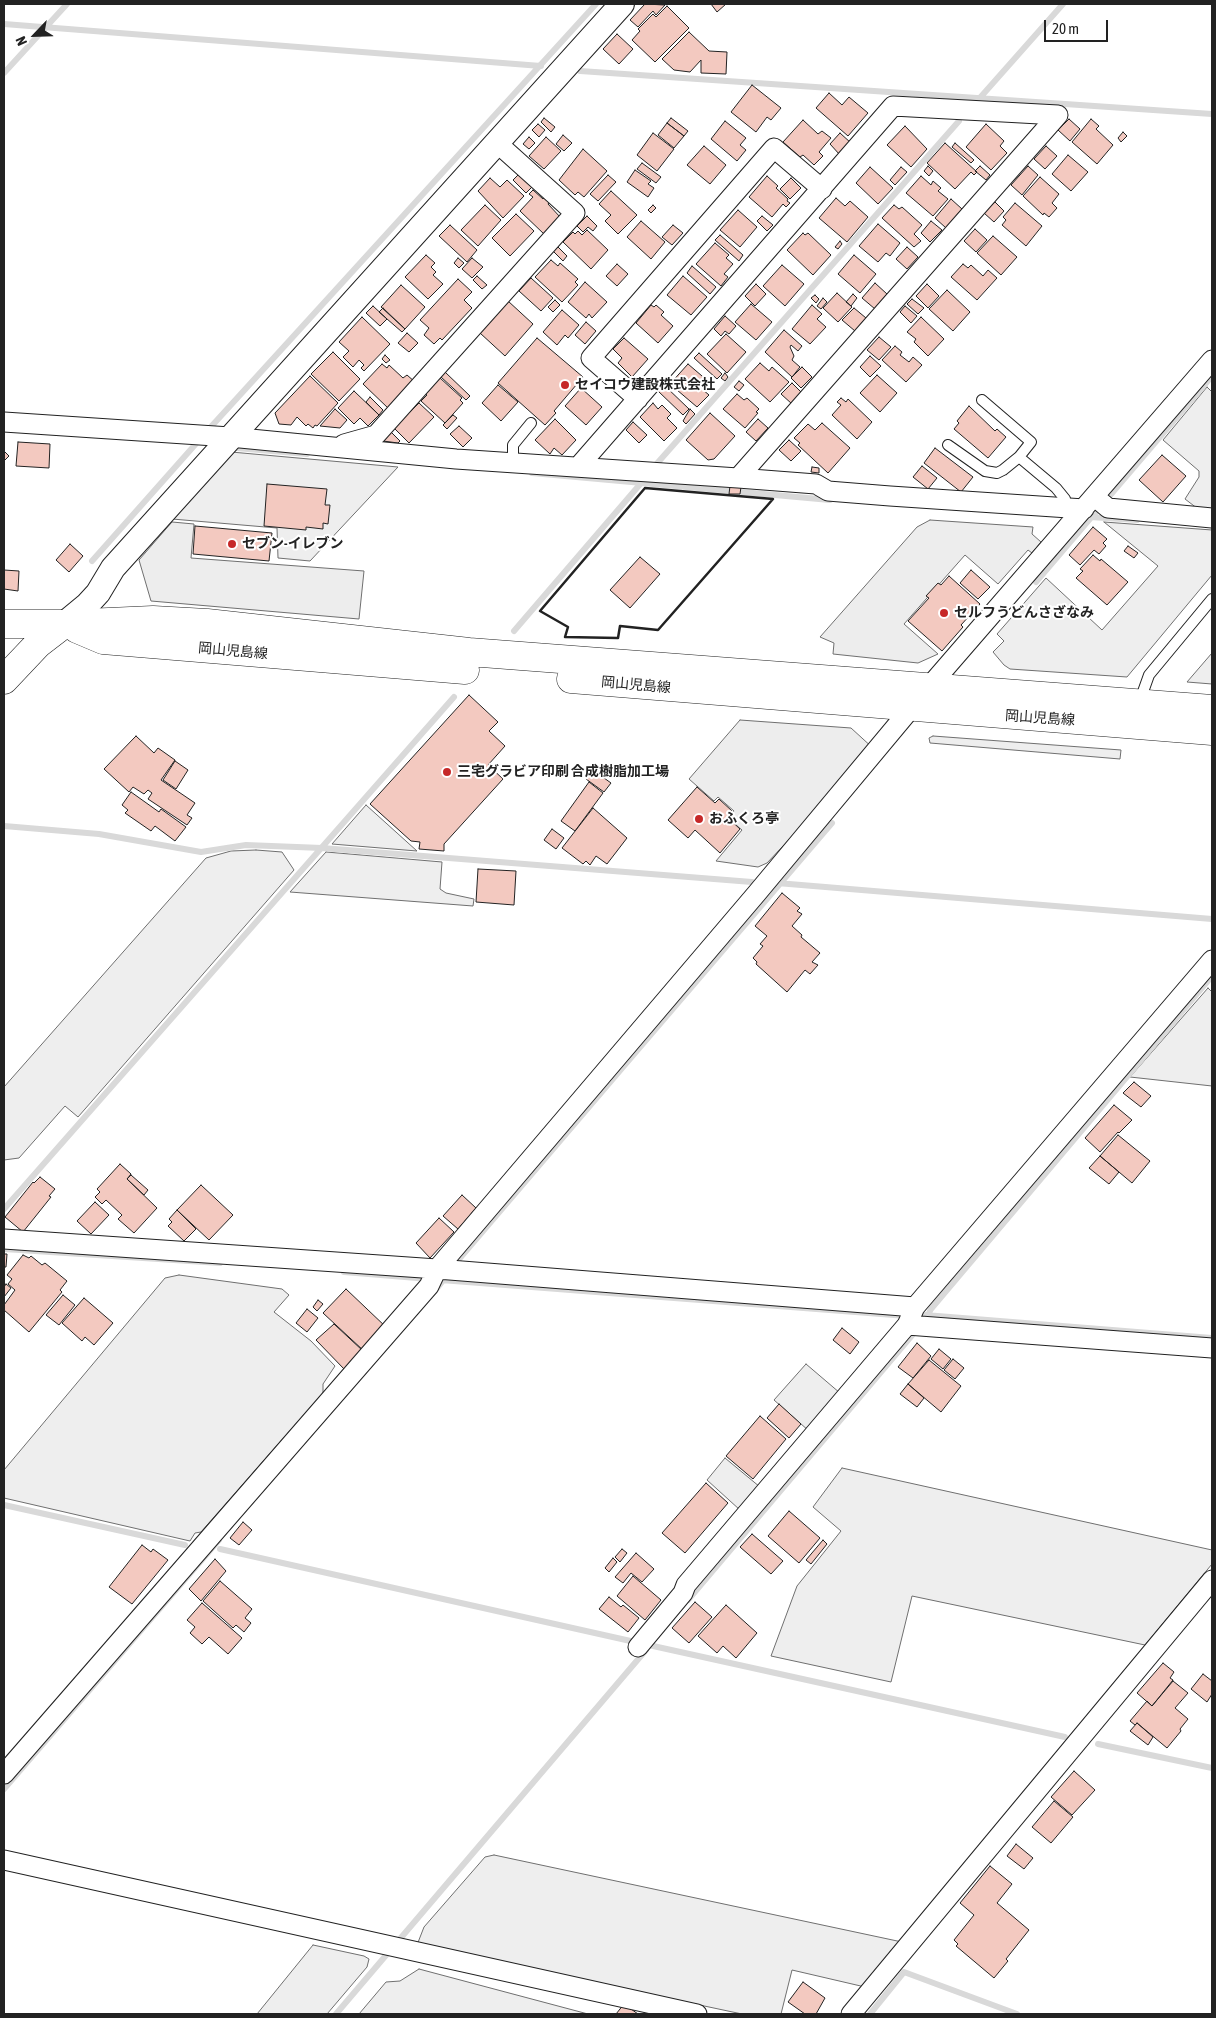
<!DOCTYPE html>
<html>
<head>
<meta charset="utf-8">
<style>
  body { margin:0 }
  #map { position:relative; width:1216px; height:2018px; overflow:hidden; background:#fff; font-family:"Asap Condensed",sans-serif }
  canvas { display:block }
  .frame { position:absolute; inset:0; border:5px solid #222; pointer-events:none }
  .north { position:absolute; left:10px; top:10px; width:50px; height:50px; -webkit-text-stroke:4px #fff; paint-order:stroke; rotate:246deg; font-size:14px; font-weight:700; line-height:20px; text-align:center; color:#222 }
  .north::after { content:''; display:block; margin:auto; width:18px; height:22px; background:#222; clip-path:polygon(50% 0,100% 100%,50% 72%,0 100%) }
  .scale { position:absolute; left:1044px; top:20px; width:64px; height:22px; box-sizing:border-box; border:2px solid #222; border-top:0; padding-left:6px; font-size:15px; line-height:18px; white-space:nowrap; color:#222; -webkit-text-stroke:4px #fff; paint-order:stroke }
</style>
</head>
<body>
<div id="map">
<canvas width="1216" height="2018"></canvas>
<div class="frame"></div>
<div class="north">N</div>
<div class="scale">20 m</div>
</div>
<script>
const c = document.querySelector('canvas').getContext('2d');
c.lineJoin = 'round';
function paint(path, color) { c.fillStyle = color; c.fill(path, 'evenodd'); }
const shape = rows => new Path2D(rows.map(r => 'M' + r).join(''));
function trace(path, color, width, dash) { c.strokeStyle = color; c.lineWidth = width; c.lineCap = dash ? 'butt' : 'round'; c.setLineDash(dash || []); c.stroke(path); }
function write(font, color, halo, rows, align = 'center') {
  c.font = font + ' "Asap Condensed","Noto Sans JP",sans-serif'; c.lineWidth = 4; c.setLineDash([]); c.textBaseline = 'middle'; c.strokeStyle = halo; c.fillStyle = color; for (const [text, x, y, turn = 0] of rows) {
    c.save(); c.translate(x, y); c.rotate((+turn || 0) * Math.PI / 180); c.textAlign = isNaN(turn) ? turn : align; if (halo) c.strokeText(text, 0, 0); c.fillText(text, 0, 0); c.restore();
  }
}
const green = shape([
  [1207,387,1212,392,1212,513,1202,512,1185,499,1199,477,1199,471,1163,440,1207,387],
  [231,452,398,467,310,561,278,558,277,528,172,519,231,452],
  [1104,522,1212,530,1212,575,1127,677,1010,669,1004,665,993,652,1004,641,997,634,1046,578,1102,630,1158,566,1104,522],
  [1212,653,1212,684,1187,682,1212,653],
  [933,736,1121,750,1120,759,930,743,929,738,933,736],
  [366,805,417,851,332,844,366,805],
  [256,850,282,852,294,870,78,1117,65,1106,19,1158,4,1160,4,1087,206,858,231,851,256,850],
  [326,852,442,862,440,889,446,893,474,899,473,906,290,892,326,852],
  [1208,988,1212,992,1212,1086,1130,1077,1208,988],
  [179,1275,282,1289,289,1295,274,1312,311,1341,335,1366,323,1384,323,1393,201,1532,195,1533,190,1541,4,1498,4,1470,165,1278,179,1275],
  [806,1364,840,1393,809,1431,774,1400,806,1364],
  [725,1458,760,1487,740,1510,707,1480,725,1458],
  [842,1468,1212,1550,1212,1564,1145,1645,912,1596,891,1682,771,1656,797,1586,841,1531,813,1507,842,1468],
  [494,1855,902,1942,865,1987,792,1970,781,2014,742,2014,417,1945,424,1927,485,1857,494,1855],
  [313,1945,364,1956,369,1959,367,1967,327,2014,257,2014,313,1945],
  [419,1969,588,2014,359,2014,386,1982,400,1981,419,1969]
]);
const parking = shape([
  [930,520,1033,527,1032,534,1041,542,1032,553,1028,550,998,584,965,555,904,624,938,654,918,663,833,654,834,643,820,637,917,527,930,520],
  [172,522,194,524,191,558,364,571,359,619,151,601,139,560,172,522],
  [740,720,851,728,874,749,767,863,758,867,716,861,742,830,728,818,734,811,718,797,714,801,689,779,740,720]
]);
const stream = shape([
  [4,24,541,66],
  [580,71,1212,114],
  [4,73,67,4],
  [978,100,1063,4],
  [236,448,307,454],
  [653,468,959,121],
  [532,473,830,500],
  [1090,517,1137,520],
  [92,561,209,429,596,4],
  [1036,582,1212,376],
  [514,631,642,482],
  [4,826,99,834,201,852,246,845,322,848,752,882],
  [777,883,1212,919],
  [4,1209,454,697],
  [4,1249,220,1263],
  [344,1272,429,1279],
  [441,1280,907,1316],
  [435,1291,460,1258,623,1067,832,823],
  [925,1315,1212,1338],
  [4,1505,185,1545],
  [220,1549,635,1642,1065,1737],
  [688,1600,914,1333,927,1317,931,1309,1212,976],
  [1098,1744,1212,1768],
  [4,1789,219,1540],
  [336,2014,646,1650],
  [870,2014,904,1972,1017,2014]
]);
const building = shape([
  [645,4,665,5,656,15,653,11,638,27,630,20,645,4],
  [711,4,726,4,717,12,711,4],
  [667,6,689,28,655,62,632,40,640,31,638,29,653,14,656,17,667,6],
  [689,32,709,51,727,52,726,74,701,73,701,60,690,72,674,70,662,59,689,32],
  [617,34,633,49,619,64,603,49,617,34],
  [752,85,781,108,771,120,767,117,756,132,731,112,752,85],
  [829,93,842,105,849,97,868,113,848,136,816,108,829,93],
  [544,118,555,127,551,132,541,122,544,118],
  [671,118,688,131,684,136,667,123,671,118],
  [1069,119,1080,129,1070,141,1058,130,1069,119],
  [1091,119,1099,126,1096,129,1113,145,1097,164,1072,142,1091,119],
  [803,120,818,134,822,131,831,138,819,152,823,156,814,165,803,155,800,157,783,142,803,120],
  [725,121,746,138,740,145,746,150,737,161,711,139,725,121],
  [667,123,684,136,674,148,658,135,667,123],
  [538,124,545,130,539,137,532,130,538,124],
  [986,124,1004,141,1000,146,1007,153,991,170,966,147,986,124],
  [905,126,927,149,911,167,887,145,905,126],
  [1123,132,1127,136,1121,142,1118,138,1123,132],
  [653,133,674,149,657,171,637,155,653,133],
  [840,133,851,143,840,155,830,144,840,133],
  [563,135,572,143,564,151,556,144,563,135],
  [529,137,535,143,529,149,523,144,529,137],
  [546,137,561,151,544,169,529,156,546,137],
  [945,143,977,172,974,175,971,172,955,189,927,163,945,143],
  [955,143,974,160,971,163,952,147,955,143],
  [704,146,726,165,710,184,687,165,704,146],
  [1046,146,1057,156,1045,169,1034,159,1046,146],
  [583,149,607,171,584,197,578,192,575,195,559,180,583,149],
  [1068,155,1088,172,1071,191,1052,174,1068,155],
  [642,163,661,177,656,183,637,169,642,163],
  [928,166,933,171,929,176,924,171,928,166],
  [980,166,990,175,986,180,975,171,980,166],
  [1028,166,1038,175,1022,195,1011,185,1028,166],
  [870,167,893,188,878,204,856,183,870,167],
  [901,167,907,172,895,185,890,180,901,167],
  [635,170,651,181,648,184,654,188,648,197,627,182,635,170],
  [520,173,533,186,526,193,513,180,520,173],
  [608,175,616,182,598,201,590,194,608,175],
  [767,176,778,186,776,188,788,199,787,201,790,203,786,207,783,204,772,217,749,197,767,176],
  [921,176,931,185,933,181,941,188,938,191,948,199,933,216,906,193,921,176],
  [1040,177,1059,194,1052,203,1057,208,1049,217,1044,213,1043,215,1023,196,1040,177],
  [490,178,500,187,507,180,524,196,503,218,478,191,490,178],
  [791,178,801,188,790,199,780,189,791,178],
  [533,190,543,199,545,197,550,201,548,204,561,218,545,235,520,211,533,197,529,194,533,190],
  [611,191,637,215,618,234,605,221,611,215,599,204,611,191],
  [836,198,845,206,850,201,868,217,847,242,819,218,836,198],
  [951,199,962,209,946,228,935,218,951,199],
  [995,202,1004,211,994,222,984,213,995,202],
  [1015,203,1042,226,1026,246,1002,225,1006,220,1003,217,1015,203],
  [485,205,501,220,478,246,461,230,485,205],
  [653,205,656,208,651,213,648,210,653,205],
  [894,205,899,209,902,207,922,225,914,234,921,241,914,247,882,218,894,205],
  [738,210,757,227,740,247,720,230,738,210],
  [516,214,534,231,510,256,492,238,516,214],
  [587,216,597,226,593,231,588,227,583,232,577,226,587,216],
  [762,216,773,225,767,231,757,221,762,216],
  [641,221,665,242,651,259,627,237,641,221],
  [931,221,942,230,930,242,921,233,931,221],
  [878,224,900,243,890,256,886,253,878,262,859,246,878,224],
  [450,225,477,250,467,262,439,236,450,225],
  [673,225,683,233,672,245,662,237,673,225],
  [975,229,987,240,976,252,964,241,975,229],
  [587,230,608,250,591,269,563,242,573,232,575,234,578,231,582,235,587,230],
  [803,233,805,235,808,233,831,255,813,275,787,250,803,233],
  [720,235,743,255,739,261,715,240,720,235],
  [993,236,1017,257,1001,275,977,253,993,236],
  [840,241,842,244,838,249,835,247,840,241],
  [715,243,729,255,726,258,733,264,724,274,728,277,721,286,696,264,715,243],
  [558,247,567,256,563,261,553,251,558,247],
  [907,247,918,257,907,269,896,259,907,247],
  [426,255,435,263,431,267,436,272,433,275,443,284,428,299,405,277,426,255],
  [854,255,876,274,860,293,838,274,854,255],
  [458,258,464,263,459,268,454,263,458,258],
  [472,258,483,267,472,278,462,269,472,258],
  [551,260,558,266,560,263,578,279,575,282,578,285,562,302,535,277,551,260],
  [617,264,628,274,617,286,606,276,617,264],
  [963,264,968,268,971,265,983,276,988,270,997,278,977,300,951,277,963,264],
  [782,265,804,284,785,306,763,286,782,265],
  [692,266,716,287,710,294,687,273,692,266],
  [477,276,487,285,482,289,473,280,477,276],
  [683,276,707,297,691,315,667,295,683,276],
  [531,278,553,298,541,311,519,291,531,278],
  [458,279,472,292,464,300,472,308,442,340,440,338,434,344,424,335,429,328,420,320,458,279],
  [585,282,607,302,592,318,589,314,586,318,568,302,585,282],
  [875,283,887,294,875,309,862,298,875,283],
  [756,284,766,294,755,306,745,296,756,284],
  [927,284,939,296,928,308,916,296,927,284],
  [401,285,425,307,405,329,381,307,401,285],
  [947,290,970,312,953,331,929,309,947,290],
  [837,293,852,307,838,322,823,308,837,293],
  [853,294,857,298,851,306,846,302,853,294],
  [815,295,819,299,816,303,811,298,815,295],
  [823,298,827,302,821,309,817,306,823,298],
  [912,299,924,308,918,314,907,304,912,299],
  [555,300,560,305,553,312,548,307,555,300],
  [508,301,533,324,505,356,480,333,508,301],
  [751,304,772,322,756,340,735,322,751,304],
  [651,305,654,307,656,305,664,312,661,315,673,326,658,343,636,323,651,305],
  [812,305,822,314,817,319,826,327,810,344,792,329,812,305],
  [373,306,387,319,380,326,366,313,373,306],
  [905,306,917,316,911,323,900,312,905,306],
  [383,308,405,329,402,332,379,312,383,308],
  [854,308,866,318,855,331,842,320,854,308],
  [562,310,579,325,568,338,565,335,557,345,543,332,562,310],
  [725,316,736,326,729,334,725,331,721,336,714,329,725,316],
  [362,317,390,344,364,371,361,368,364,365,359,360,353,367,343,357,349,351,339,342,362,317],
  [921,317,944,339,928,356,914,342,916,339,907,332,921,317],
  [586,322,596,331,585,344,575,335,586,322],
  [784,330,802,346,798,351,791,345,790,347,794,356,792,360,800,367,792,377,765,352,784,330],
  [407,333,418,343,409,352,398,343,407,333],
  [726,334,746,352,727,373,707,354,726,334],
  [879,337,891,347,879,360,867,350,879,337],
  [537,338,583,377,554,411,556,413,545,425,498,383,537,338],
  [624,338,648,359,632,377,618,363,622,358,613,349,624,338],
  [895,346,902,352,900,355,909,362,913,357,922,365,906,382,882,360,895,346],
  [333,352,360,379,339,401,311,374,333,352],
  [699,353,722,374,717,379,694,358,699,353],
  [385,355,390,360,386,363,382,359,385,355],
  [870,356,881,366,870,377,860,367,870,356],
  [760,363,769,371,772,367,789,382,770,402,745,379,760,363],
  [382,364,387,368,389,365,403,378,407,375,415,382,389,409,363,384,382,364],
  [688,364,709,382,702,389,709,395,697,407,670,384,688,364],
  [802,367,812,377,801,388,791,378,802,367],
  [445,372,470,396,466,400,441,377,445,372],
  [725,373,728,377,725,381,721,378,725,373],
  [877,375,897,393,880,412,860,393,877,375],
  [310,376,338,403,317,426,315,425,313,428,308,424,306,426,297,417,291,425,279,424,275,413,310,376],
  [440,378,462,398,460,400,463,403,445,423,421,401,427,395,424,393,440,378],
  [739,381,744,385,739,391,734,387,739,381],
  [792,383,802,393,792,404,781,394,792,383],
  [498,385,518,402,501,421,482,403,498,385],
  [664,385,689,409,683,415,658,391,664,385],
  [581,388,602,407,586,425,565,406,581,388],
  [354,391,379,415,368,426,360,418,354,424,338,408,354,391],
  [737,394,744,400,747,398,759,409,756,412,758,413,745,428,723,409,737,394],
  [370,397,383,410,379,415,366,402,370,397],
  [841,398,846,402,848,399,872,422,857,439,832,415,841,405,837,402,841,398],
  [419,403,434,417,409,443,394,428,419,403],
  [653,403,658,409,662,405,671,414,667,418,677,428,664,441,640,417,653,403],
  [969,406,995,431,997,429,1006,437,988,458,954,429,959,423,957,421,969,406],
  [335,409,347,420,340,428,320,426,335,409],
  [690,409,695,414,686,424,683,421,690,409],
  [710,413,735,436,714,459,708,460,686,440,710,413],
  [453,415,457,418,447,429,443,425,453,415],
  [555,419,576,440,562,455,554,448,550,454,535,440,555,419],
  [758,419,768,428,756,441,746,432,758,419],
  [633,422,647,435,639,443,626,430,633,422],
  [822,423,850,448,828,473,798,445,800,443,794,438,808,424,815,430,822,423],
  [459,426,472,438,463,447,450,434,459,426],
  [391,432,400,441,398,443,383,441,391,432],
  [789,440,801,451,791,461,779,450,789,440],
  [18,442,50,444,49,468,16,466,18,442],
  [935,448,973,477,961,492,924,463,935,448],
  [4,451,9,456,4,461,4,451],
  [1162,455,1186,476,1163,502,1139,480,1162,455],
  [922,466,937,478,928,489,913,477,922,466],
  [812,467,819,468,819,473,811,472,812,467],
  [267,484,327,489,325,505,330,505,328,524,323,523,323,529,306,527,306,530,264,526,267,484],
  [730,486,741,487,740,494,729,494,730,486],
  [195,526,272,533,269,561,193,554,195,526],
  [1093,527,1107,539,1103,543,1106,546,1099,554,1094,550,1080,565,1069,555,1093,527],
  [70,544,83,556,69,572,56,560,70,544],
  [1128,546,1138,553,1134,558,1124,551,1128,546],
  [1093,555,1100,561,1101,559,1128,582,1107,605,1076,578,1083,571,1080,569,1093,555],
  [640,557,660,574,630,608,610,590,640,557],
  [4,570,19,571,18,591,4,589,4,570],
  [971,570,990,587,978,599,960,583,971,570],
  [949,576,980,604,961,625,963,627,942,651,908,621,929,598,926,596,938,583,941,585,949,576],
  [469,695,498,722,489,731,505,746,488,765,503,779,444,844,444,851,419,849,420,842,411,841,370,804,469,695],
  [136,736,154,753,158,748,175,760,161,780,195,803,187,815,192,818,187,825,148,799,152,793,148,790,144,794,133,787,129,792,104,769,136,736],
  [175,761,188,770,176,789,163,780,175,761],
  [593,770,611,783,604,792,586,779,593,770],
  [589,782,603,793,575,831,561,821,589,782],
  [697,787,715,803,719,799,732,811,727,817,740,829,720,853,695,830,688,838,668,820,697,787],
  [131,792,159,812,161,809,186,827,175,841,155,826,151,831,125,813,128,810,122,805,131,792],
  [593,808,627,838,607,864,596,856,590,865,586,861,583,864,562,848,593,808],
  [552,829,564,838,556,849,544,840,552,829],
  [478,869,516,871,514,905,476,902,478,869],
  [782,893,800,908,797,911,802,914,792,926,802,935,801,937,820,953,812,962,818,965,810,974,805,970,787,992,756,964,757,962,753,958,763,946,760,944,767,936,755,926,782,893],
  [1134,1082,1151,1096,1141,1107,1123,1093,1134,1082],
  [1114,1105,1132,1120,1119,1133,1118,1132,1100,1152,1085,1138,1114,1105],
  [1118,1135,1150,1161,1132,1183,1100,1156,1118,1135],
  [1100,1156,1119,1172,1109,1184,1089,1168,1100,1156],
  [120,1164,131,1174,127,1179,157,1208,134,1233,118,1219,122,1215,106,1200,102,1204,95,1197,100,1192,97,1189,120,1164],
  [131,1175,148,1190,144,1195,127,1179,131,1175],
  [40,1177,55,1189,49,1196,51,1197,23,1232,5,1217,33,1182,34,1183,40,1177],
  [201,1185,233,1215,209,1240,177,1210,201,1185],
  [462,1195,476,1208,458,1229,443,1216,462,1195],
  [95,1202,109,1215,91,1234,77,1221,95,1202],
  [177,1210,196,1229,184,1241,168,1226,172,1222,169,1219,177,1210],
  [439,1218,454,1232,430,1258,416,1243,439,1218],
  [4,1254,7,1254,6,1267,4,1267,4,1254],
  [23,1255,29,1258,31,1256,42,1265,45,1263,67,1281,60,1290,62,1292,29,1332,4,1310,4,1305,15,1290,8,1284,12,1279,7,1275,23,1255],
  [6,1284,11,1288,4,1297,4,1287,6,1284],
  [346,1289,387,1328,364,1351,323,1313,346,1289],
  [63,1295,75,1305,59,1325,46,1315,63,1295],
  [84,1298,113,1323,94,1345,85,1337,82,1341,62,1323,84,1298],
  [318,1300,323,1304,317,1311,313,1307,318,1300],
  [307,1309,318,1318,307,1332,296,1323,307,1309],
  [334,1324,363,1351,345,1370,316,1340,334,1324],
  [842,1328,859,1342,850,1354,833,1340,842,1328],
  [917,1343,931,1356,913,1378,898,1367,917,1343],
  [939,1349,951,1359,943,1369,931,1359,939,1349],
  [953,1359,964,1368,955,1379,944,1370,953,1359],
  [929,1360,961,1386,941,1412,908,1384,929,1360],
  [908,1384,924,1398,917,1407,900,1394,908,1384],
  [779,1404,801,1424,789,1438,767,1418,779,1404],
  [760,1416,786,1439,753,1479,726,1456,760,1416],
  [706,1483,728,1503,685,1553,662,1533,706,1483],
  [789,1511,820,1538,799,1563,768,1536,789,1511],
  [243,1522,252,1530,239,1545,230,1538,243,1522],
  [752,1534,783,1561,771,1574,740,1547,752,1534],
  [823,1540,827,1544,811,1564,806,1560,823,1540],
  [142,1545,151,1552,153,1549,168,1560,132,1604,109,1587,142,1545],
  [622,1549,627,1553,620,1562,615,1557,622,1549],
  [636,1553,654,1569,642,1582,631,1573,623,1583,615,1577,636,1553],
  [613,1558,617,1562,609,1572,605,1568,613,1558],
  [215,1559,226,1571,201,1601,189,1589,215,1559],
  [633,1576,661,1600,645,1620,617,1596,633,1576],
  [220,1581,252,1609,245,1618,251,1623,244,1632,236,1625,233,1628,203,1601,220,1581],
  [609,1597,621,1607,623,1605,639,1618,628,1632,599,1609,609,1597],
  [695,1602,712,1617,689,1643,672,1628,695,1602],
  [202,1603,242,1638,228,1654,209,1637,202,1644,190,1633,195,1627,187,1620,202,1603],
  [726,1605,757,1633,736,1658,723,1646,717,1653,698,1636,726,1605],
  [1163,1663,1174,1672,1170,1678,1173,1680,1152,1706,1137,1693,1163,1663],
  [1203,1674,1212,1681,1212,1694,1207,1702,1191,1689,1203,1674],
  [1173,1681,1188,1693,1175,1708,1188,1719,1180,1729,1181,1731,1167,1748,1137,1723,1135,1725,1130,1721,1147,1701,1152,1706,1173,1681],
  [1137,1723,1153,1737,1148,1745,1130,1731,1137,1723],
  [1074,1771,1095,1790,1072,1815,1051,1797,1074,1771],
  [1054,1801,1073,1817,1051,1843,1032,1827,1054,1801],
  [1016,1844,1033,1858,1024,1869,1007,1856,1016,1844],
  [990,1866,1012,1884,997,1903,1029,1930,1006,1959,1008,1961,994,1978,956,1946,958,1944,954,1940,974,1915,960,1903,990,1866],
  [803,1982,825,1998,816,2014,805,2014,788,2002,803,1982],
  [624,2004,638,2014,616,2014,624,2004]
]);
const service = shape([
  [982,400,1031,442,1019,457],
  [948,445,985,471,997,473,1003,470,1019,457,1056,488,1065,499,1066,508],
  [513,463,513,445,531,423],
  [1139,703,1149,675,1212,599]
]);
const minor = shape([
  [638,399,591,358,774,148,822,189],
  [4,422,230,437,456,459,738,478,816,484,828,491,890,496,1084,509],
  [344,444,376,435,575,213,496,142],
  [578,467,893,106,1058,115,738,478],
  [1095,497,1108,508,1212,518],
  [4,1239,437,1269,915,1307],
  [907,1325,1212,1348],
  [638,1647,683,1593,686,1585,907,1325,915,1307,1212,960],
  [4,1774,429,1286,437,1269,757,893,928,688,1212,360],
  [4,1860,697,2014],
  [851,2014,1212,1580]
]);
const tertiary = shape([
  [64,624,87,605,98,593,113,568,622,4]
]);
const primary = shape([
  [4,624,64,624,153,620,207,623,469,652,1212,709],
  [77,629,103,640,465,670],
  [571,679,1212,731],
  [4,680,38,644,64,624]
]);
const wall = shape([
  [645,488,773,499,658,630,620,626,618,638,565,637,568,627,540,611,645,488]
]);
const markers = [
  [565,385,5,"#c62828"],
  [232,544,5,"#c62828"],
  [944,613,5,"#c62828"],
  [447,772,5,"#c62828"],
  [699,819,5,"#c62828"]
];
const poiNames = [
  ["セイコウ建設株式会社",575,385],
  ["セブン-イレブン",242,544],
  ["セルフうどんさざなみ",954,613],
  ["三宅グラビア印刷 合成樹脂加工場",457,772],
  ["おふくろ亭",709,819]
];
const streetNames = [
  ["岡山児島線",233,651,5],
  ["岡山児島線",636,685,5],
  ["岡山児島線",1040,718,4]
];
paint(green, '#eee');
trace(green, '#6f6f6f', 1);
paint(parking, '#ededed');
trace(parking, '#6f6f6f', 1);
trace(stream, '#d9d9d9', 6);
paint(building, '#f3c9c0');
trace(building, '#222', 1);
trace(service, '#222', 12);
trace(minor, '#222', 21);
trace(tertiary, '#222', 26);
trace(primary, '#222', 29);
trace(service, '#fff', 10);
trace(minor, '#fff', 19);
trace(tertiary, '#fff', 24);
trace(primary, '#fff', 28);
trace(wall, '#222', 2.5);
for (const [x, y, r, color] of markers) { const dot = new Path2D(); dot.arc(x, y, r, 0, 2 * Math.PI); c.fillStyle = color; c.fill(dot); trace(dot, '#fff', 2); }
write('bold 14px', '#222', '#fff', poiNames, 'left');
write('14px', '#222', '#fff', streetNames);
</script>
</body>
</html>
